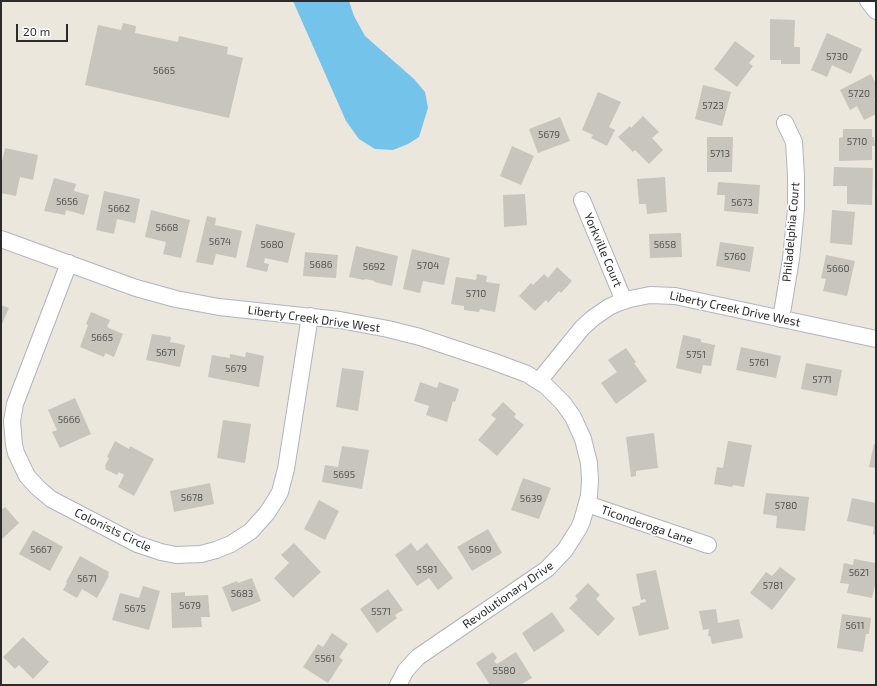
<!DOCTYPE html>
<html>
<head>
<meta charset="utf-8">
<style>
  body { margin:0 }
  #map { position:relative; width:877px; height:686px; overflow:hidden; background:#ece7dd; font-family:"Exo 2",sans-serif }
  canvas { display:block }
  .frame { position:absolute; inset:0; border:2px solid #2b2b2b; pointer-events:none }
  .scale { position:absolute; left:16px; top:24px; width:52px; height:18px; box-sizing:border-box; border:2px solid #2b2b2b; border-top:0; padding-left:5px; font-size:12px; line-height:14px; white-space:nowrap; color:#2b2b2b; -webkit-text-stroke:3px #fff; paint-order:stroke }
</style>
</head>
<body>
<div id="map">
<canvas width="877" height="686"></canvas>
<div class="frame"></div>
<div class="scale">20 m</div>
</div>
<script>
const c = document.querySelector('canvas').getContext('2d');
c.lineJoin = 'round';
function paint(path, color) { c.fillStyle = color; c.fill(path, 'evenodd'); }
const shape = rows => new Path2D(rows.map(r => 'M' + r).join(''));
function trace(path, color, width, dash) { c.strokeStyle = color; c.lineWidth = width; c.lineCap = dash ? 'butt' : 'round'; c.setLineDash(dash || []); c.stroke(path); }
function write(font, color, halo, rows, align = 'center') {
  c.font = font + ' "Exo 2",sans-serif'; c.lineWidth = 3.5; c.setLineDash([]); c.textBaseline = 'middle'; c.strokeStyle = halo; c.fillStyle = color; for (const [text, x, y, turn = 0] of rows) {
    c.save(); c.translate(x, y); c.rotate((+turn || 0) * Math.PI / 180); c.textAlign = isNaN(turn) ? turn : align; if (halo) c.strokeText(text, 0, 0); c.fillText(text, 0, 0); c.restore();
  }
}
const water = shape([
  [293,1,349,1,354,16,365,36,414,79,425,92,428,108,419,137,408,144,393,150,375,149,359,139,346,121]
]);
const building = shape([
  [770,19,795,20,794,47,800,47,800,64,781,64,781,60,770,60],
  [123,23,136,26,135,33,178,42,179,36,228,47,227,54,243,58,229,118,85,85,98,25,121,30],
  [827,33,862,49,851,74,832,65,827,77,811,70],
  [735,41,755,56,749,63,753,66,737,87,714,69],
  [871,74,876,84,876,98,874,99,876,104,876,114,864,120,857,106,850,110,840,90],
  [703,85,731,92,722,126,695,119],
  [598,92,621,102,609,127,615,130,607,146,591,138,593,135,582,130],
  [643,116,659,132,652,138,663,150,649,164,635,150,633,152,618,137,630,126,631,128],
  [560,117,570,141,538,153,529,129],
  [843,129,872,129,872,137,874,137,875,146,872,146,872,160,839,161,839,138,843,137],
  [707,137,733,137,732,172,707,172],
  [512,146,534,156,521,185,500,176],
  [5,148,38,155,33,180,20,177,16,196,1,193,1,166],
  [834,167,873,168,872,205,847,204,847,186,833,186],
  [665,177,667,212,647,214,646,204,639,204,637,179],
  [54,178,76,184,74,191,89,195,84,215,66,210,65,215,44,211],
  [718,182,760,185,758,214,724,211,725,195,717,195],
  [104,191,140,199,135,223,117,219,114,234,96,230],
  [525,194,527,225,504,227,503,195],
  [151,210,190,220,181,258,163,254,166,242,145,237],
  [832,210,855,212,852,245,830,243],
  [207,216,216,218,215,225,242,231,236,258,216,254,213,265,196,262],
  [256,224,295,233,288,263,265,258,264,263,269,264,267,272,246,267],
  [681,233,682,257,650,258,649,234],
  [720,242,754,247,750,272,716,266],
  [356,246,398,256,392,286,374,282,375,281,365,279,364,280,349,277],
  [412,249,450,258,444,285,423,281,420,293,403,289],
  [305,252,338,255,336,278,303,276],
  [826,255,855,261,847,296,823,291,826,279,821,278],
  [557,267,572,281,561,293,559,291,548,303,546,300,535,311,519,296,531,283,533,285,544,274,548,278],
  [477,274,487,276,486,282,500,284,495,312,480,309,479,312,464,310,464,306,451,304,456,277,476,280],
  [1,305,9,308,1,326],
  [91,312,110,320,107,327,123,334,114,357,105,353,104,357,80,347,88,325,86,324],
  [152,334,171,337,170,342,185,345,180,367,146,360],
  [683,335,701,339,701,342,715,345,711,366,703,365,701,374,676,368],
  [741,347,781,356,776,378,736,370],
  [626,348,636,362,634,363,647,381,616,404,601,383,617,372,608,360],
  [246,352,264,356,259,387,208,377,212,355,230,358,230,354,245,357],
  [806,363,842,370,837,396,801,389],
  [342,368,364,371,358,411,336,407],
  [420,382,437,388,439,382,459,389,455,402,453,401,447,422,426,415,429,406,414,401],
  [75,398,91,434,60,448,52,432,57,430,48,410],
  [503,402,516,414,514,417,524,425,497,456,478,440,496,419,491,415],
  [223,420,251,424,245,463,217,458],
  [654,433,658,468,636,471,636,476,631,477,626,437],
  [115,441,129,449,130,446,154,459,134,496,118,487,124,475,119,472,117,475,105,469,106,467,105,466,109,458,107,457],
  [728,441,752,445,744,487,733,485,732,487,714,484,717,467,723,468],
  [874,444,876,444,876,468,869,467],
  [342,446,369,450,362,489,322,482,325,465,338,467],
  [523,478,551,488,539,519,511,510],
  [210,483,214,504,174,512,170,491],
  [766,493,809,497,805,531,776,528,777,516,763,514],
  [852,498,876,503,876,535,873,534,874,527,847,521],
  [319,500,339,511,325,540,304,529],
  [5,507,19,523,1,540,1,516,2,515,1,510],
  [488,529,502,553,472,571,457,547],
  [33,530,63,547,50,571,19,554],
  [294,543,321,572,293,598,274,578,289,563,281,555],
  [411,543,417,551,427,543,453,578,438,590,429,578,417,586,395,555],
  [80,556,109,572,108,575,109,576,97,598,82,589,77,598,63,590,67,583,66,582],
  [854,559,876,563,876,581,872,598,847,593,849,584,840,583,844,563,853,565],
  [780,567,796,579,772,610,750,593,766,572,772,576],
  [656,570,669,629,639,636,632,607,640,605,640,603,646,602,645,599,641,600,636,574],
  [252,578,261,601,232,612,222,587,237,581,238,583],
  [588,583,600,595,596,599,615,619,598,636,569,608,578,599,575,596],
  [143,586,160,591,149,630,112,620,120,593,139,598],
  [388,589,403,610,395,615,397,618,377,633,360,609],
  [185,592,185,596,208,595,210,617,201,617,202,627,172,628,171,593],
  [716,609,718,623,739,619,743,638,712,644,710,636,708,636,709,629,703,630,699,611],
  [552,612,565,631,534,652,522,633],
  [842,614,871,618,869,634,866,634,863,652,837,648],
  [332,633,348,644,339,657,343,660,328,683,303,667,318,644,323,647],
  [23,637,49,662,33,679,19,665,15,669,3,657],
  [493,652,497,658,494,661,497,664,516,652,532,678,520,685,490,685,476,663]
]);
const minor = shape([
  [868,1,876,11],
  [582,200,624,301],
  [1,239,136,288,176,299,219,307,340,320,388,329,420,337,492,361,527,374,546,386,563,403,573,417,583,439,589,463,590,480,589,496,582,521,579,528,565,550,547,569,418,657,406,670,398,685],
  [69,263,15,404,12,421,14,445,16,453,27,476,38,488,51,499,137,544,161,552,176,555,201,554,216,550,231,544,251,531,267,513,276,499,280,492,286,469,310,316],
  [781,319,791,259,796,209,796,176,794,142,785,123],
  [539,381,582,328,593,318,609,307,618,303,630,299,650,295,675,296,876,339],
  [587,504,708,545]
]);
const numberNames = [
  ["5730",837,57],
  ["5665",164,71],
  ["5720",859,94],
  ["5723",713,106],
  ["5679",549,135],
  ["5710",857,142],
  ["5713",720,154],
  ["5656",67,202],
  ["5673",742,203],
  ["5662",119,209],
  ["5668",167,228],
  ["5674",220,242],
  ["5680",272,245],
  ["5658",665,245],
  ["5760",735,257],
  ["5686",321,265],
  ["5704",428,266],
  ["5692",374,267],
  ["5660",838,269],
  ["5710",476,294],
  ["5665",102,338],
  ["5671",166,353],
  ["5751",696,355],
  ["5761",759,363],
  ["5679",236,369],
  ["5771",822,380],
  ["5666",69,420],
  ["5695",344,475],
  ["5678",192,498],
  ["5639",531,499],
  ["5780",786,506],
  ["5667",41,550],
  ["5609",480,550],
  ["5581",427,570],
  ["5621",859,573],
  ["5671",87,579],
  ["5781",773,586],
  ["5683",242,594],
  ["5679",190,606],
  ["5675",135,609],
  ["5571",381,612],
  ["5611",855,626],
  ["5561",325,659],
  ["5580",504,671]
];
const streetNames = [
  ["Philadelphia Court",791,232,-85],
  ["Yorkville Court",603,250,67],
  ["Liberty Creek Drive West",735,309,12],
  ["Liberty Creek Drive West",314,319,8],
  ["Ticonderoga Lane",647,525,19],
  ["Colonists Circle",113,530,26],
  ["Revolutionary Drive",508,595,-35]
];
paint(water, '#73c3eb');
paint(building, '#c8c5bc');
trace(minor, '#b1b3be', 18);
trace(minor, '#fff', 16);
write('10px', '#52524f', null, numberNames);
write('12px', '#2b2b2b', '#fff', streetNames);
</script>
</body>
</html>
